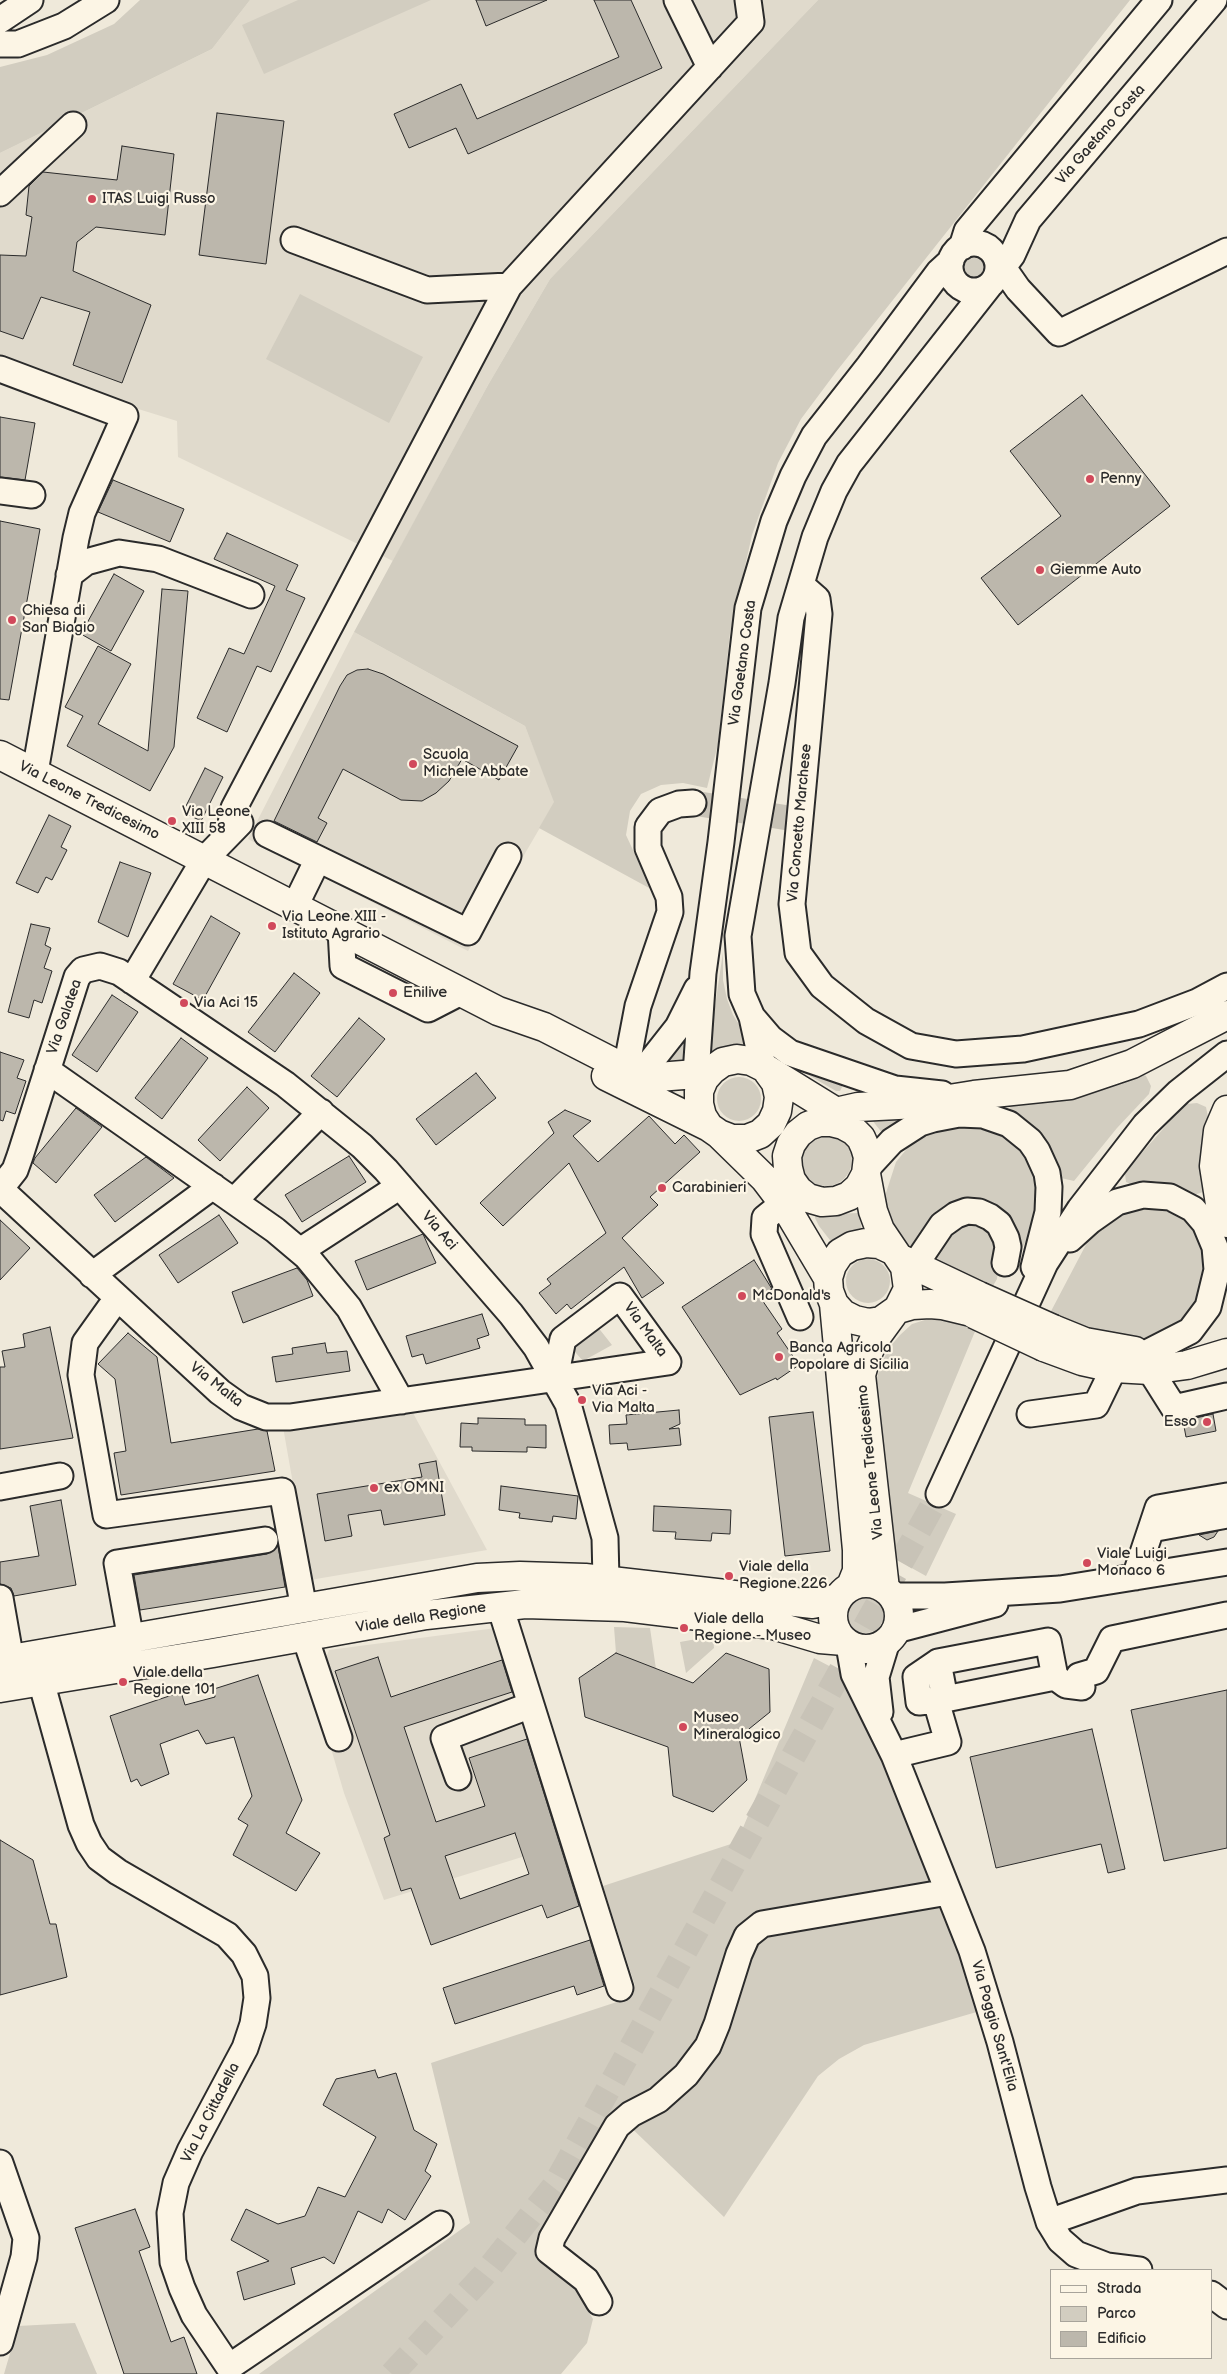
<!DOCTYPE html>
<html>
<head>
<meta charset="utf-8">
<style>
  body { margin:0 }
  #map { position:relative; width:1227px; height:2374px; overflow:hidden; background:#efe9da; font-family:"Balsamiq Sans",sans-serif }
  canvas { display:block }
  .legend { position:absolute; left:1050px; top:2269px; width:162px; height:90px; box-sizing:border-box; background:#fcf5e5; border:1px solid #a8a49b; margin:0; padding:6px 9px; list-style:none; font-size:15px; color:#2b2b2b }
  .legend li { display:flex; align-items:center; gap:10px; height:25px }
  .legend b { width:25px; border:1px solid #a8a49b }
</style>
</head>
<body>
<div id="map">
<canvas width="1227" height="2374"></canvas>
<ul class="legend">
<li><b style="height:6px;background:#fcf5e5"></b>Strada</li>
<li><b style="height:14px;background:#d2cdc0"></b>Parco</li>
<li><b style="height:14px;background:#bcb7ac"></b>Edificio</li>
</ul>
</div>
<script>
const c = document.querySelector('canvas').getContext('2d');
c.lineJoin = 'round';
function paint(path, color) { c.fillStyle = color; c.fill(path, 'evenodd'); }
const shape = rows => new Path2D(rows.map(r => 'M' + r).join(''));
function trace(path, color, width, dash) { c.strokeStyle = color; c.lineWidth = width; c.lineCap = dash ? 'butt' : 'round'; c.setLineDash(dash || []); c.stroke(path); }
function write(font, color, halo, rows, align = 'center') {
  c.font = font + ' "Balsamiq Sans",sans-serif'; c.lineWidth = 4.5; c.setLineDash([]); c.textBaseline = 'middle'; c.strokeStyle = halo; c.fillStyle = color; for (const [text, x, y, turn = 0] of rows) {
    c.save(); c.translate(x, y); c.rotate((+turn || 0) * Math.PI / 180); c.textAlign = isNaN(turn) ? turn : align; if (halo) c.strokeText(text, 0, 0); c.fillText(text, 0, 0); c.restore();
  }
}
const built = shape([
  [250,0,818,0,550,279,488,385,393,561,178,457,177,421,135,408,126,433,0,383,0,153,212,49],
  [354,632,525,726,555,802,468,951,248,839],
  [413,1413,487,1550,310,1580,283,1427],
  [496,1628,567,1843,384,1900,344,1793,311,1680,320,1675,329,1650]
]);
const green = shape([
  [140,0,250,0,212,49,0,153,0,67,47,55,114,24],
  [298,0,431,0,264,74,242,25],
  [818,0,1130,0,836,372,801,419,778,463,752,535,730,633,718,744,707,788,683,783,661,785,641,794,630,811,626,835,651,889,539,828,554,802,525,726,354,632,488,385,550,279],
  '956 267a17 17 0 1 1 34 0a17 17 0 1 1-34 0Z',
  [300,294,423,357,389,423,266,359],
  [723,952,723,980,727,999,733,1015,747,1037,747,1042,741,1045,728,1046,708,1054],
  [693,1024,688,1059,664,1063],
  [793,1066,843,1085,840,1091,836,1091],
  [1138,1072,1146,1076,1151,1086,1149,1094,1117,1128,1074,1181,1061,1178,1008,1113,1011,1105,1021,1101],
  '717 1099a22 22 0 1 1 44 0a22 22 0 1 1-44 0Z',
  [1197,1103,1206,1107,1208,1117,1203,1130,1201,1148,1202,1173,1205,1186,1203,1192,1194,1195,1175,1186,1156,1181,1133,1185,1126,1182,1125,1174,1133,1163,1170,1121,1187,1104],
  [914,1111,883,1134,872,1120],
  [977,1125,1003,1133,1025,1150,1039,1186,1036,1214,1028,1238,1016,1258,991,1209,911,1249,898,1237,884,1199,896,1162,910,1145,928,1131,949,1126],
  '800 1160a26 26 0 1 1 52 0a26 26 0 1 1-52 0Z',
  [1146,1209,1171,1211,1190,1224,1204,1245,1208,1262,1197,1307,1165,1339,1124,1341,1077,1328,1049,1315,1090,1237,1107,1222,1127,1213],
  [816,1212,829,1214,859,1213,862,1231,833,1244,819,1226,815,1218],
  [982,1218,999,1250,997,1279,990,1291,929,1263,951,1225],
  '846 1281a22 22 0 1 1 44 0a22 22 0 1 1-44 0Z',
  [928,1319,960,1322,976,1329,908,1493,956,1514,926,1576,908,1566,897,1552,890,1536,875,1385,880,1367,889,1348,900,1335,912,1324],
  [597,1326,612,1345,583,1361,568,1344],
  '847 1615a18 18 0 1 1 36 0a18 18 0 1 1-36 0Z',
  [614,1627,650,1628,656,1669,616,1653],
  [713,1636,714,1648,686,1673,680,1642],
  [814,1658,833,1668,858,1700,939,1884,980,2011,864,2045,839,2059,818,2076,724,2217,620,2117,538,2257,568,2277,593,2319,587,2343,561,2374,259,2374,470,2223,431,2063,632,1997,635,1986,603,1886,737,1842],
  [75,2323,97,2374,4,2374,18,2326]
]);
const building = shape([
  [476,0,547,0,486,26,476,0],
  [594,0,631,0,662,68,468,154,456,128,409,148,394,114,461,84,477,119,619,57,594,0],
  [217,113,284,121,266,264,199,255,217,113],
  [122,146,174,154,165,235,96,227,77,242,73,271,151,305,122,383,73,365,90,312,41,297,23,339,0,331,0,255,26,256,32,217,26,215,29,186,43,172,117,180,122,146],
  [1082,395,1170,506,1018,625,981,578,1061,516,1010,451,1082,395],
  [0,417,35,423,25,480,0,477,0,417],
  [113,480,184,509,170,542,98,512,113,480],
  [0,521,40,529,9,700,0,699,0,521],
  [227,533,298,565,286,590,305,598,271,672,257,666,227,732,197,718,229,648,244,654,275,586,214,559,227,533],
  [114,574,144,591,111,651,81,634,114,574],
  [162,589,188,591,174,747,150,791,67,746,83,716,65,707,98,646,131,664,98,724,148,751,162,589],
  [368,669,383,674,518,746,499,780,462,759,449,781,436,793,422,801,401,800,343,769,318,818,327,823,317,842,274,821,340,686,347,675,357,670,368,669],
  [205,768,223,777,201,821,183,812,205,768],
  [49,815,71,826,61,847,67,850,52,880,46,877,38,893,16,883,49,815],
  [120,862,151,873,128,937,98,922,120,862],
  [211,916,240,933,203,1000,173,984,211,916],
  [31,924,50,928,45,945,51,948,44,968,52,971,42,1003,34,1000,29,1018,8,1012,31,924],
  [294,973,320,993,275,1052,248,1032,294,973],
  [112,995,138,1012,97,1072,72,1055,112,995],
  [359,1018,385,1039,337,1097,311,1076,359,1018],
  [181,1038,208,1058,162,1119,135,1098,181,1038],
  [0,1052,24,1060,17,1078,26,1081,15,1114,6,1111,3,1121,0,1120,0,1052],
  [476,1073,496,1098,436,1145,416,1119,476,1073],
  [247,1087,269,1108,220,1161,198,1140,247,1087],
  [76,1108,102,1127,56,1183,33,1163,35,1158,76,1108],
  [565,1110,591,1121,573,1136,598,1162,649,1116,675,1144,684,1135,700,1152,650,1197,658,1205,622,1238,664,1283,642,1298,624,1267,571,1309,567,1304,556,1314,539,1293,551,1284,547,1279,606,1233,569,1163,503,1226,480,1203,554,1133,548,1122,565,1110],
  [349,1156,366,1182,302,1222,285,1195,349,1156],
  [146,1157,174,1178,115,1222,94,1195,146,1157],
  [219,1215,238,1243,178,1283,159,1255,219,1215],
  [0,1220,30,1248,0,1280,0,1220],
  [423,1234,436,1263,367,1290,355,1261,423,1234],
  [754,1260,772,1289,760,1297,782,1329,777,1333,799,1365,777,1380,776,1378,740,1395,682,1307,754,1260],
  [297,1268,307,1280,313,1296,243,1323,232,1292,297,1268],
  [482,1314,489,1335,477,1339,480,1348,426,1364,423,1354,412,1357,406,1336,482,1314],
  [50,1327,73,1438,0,1449,0,1367,5,1367,2,1351,25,1347,23,1334,50,1327],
  [128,1333,157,1357,171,1443,258,1429,267,1431,275,1471,121,1495,114,1453,126,1451,115,1379,98,1364,128,1333],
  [325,1343,327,1353,347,1351,350,1371,276,1382,272,1357,293,1354,292,1348,325,1343],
  [679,1410,680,1424,669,1429,679,1428,681,1445,628,1450,627,1443,610,1444,609,1425,627,1424,626,1415,679,1410],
  [813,1412,830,1551,785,1556,769,1417,813,1412],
  [1213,1414,1216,1431,1186,1437,1183,1421,1213,1414],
  [478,1418,525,1419,525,1425,546,1425,546,1448,527,1447,527,1452,472,1451,472,1447,460,1447,461,1423,478,1424,478,1418],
  [436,1461,445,1515,384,1525,381,1510,348,1515,352,1536,325,1541,317,1494,422,1477,419,1464,436,1461],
  [501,1486,578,1496,576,1519,553,1516,552,1522,519,1518,520,1513,499,1510,501,1486],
  [61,1500,76,1585,14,1596,11,1588,0,1584,0,1562,39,1556,30,1506,61,1500],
  [654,1506,731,1510,730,1534,712,1533,711,1541,675,1539,676,1532,653,1531,654,1506],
  [1218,1531,1214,1537,1207,1540,1199,1535,1218,1531],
  [278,1546,285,1587,140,1610,134,1575,267,1554,278,1546],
  [616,1653,693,1683,726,1653,769,1669,770,1712,739,1737,747,1780,713,1812,673,1796,668,1747,585,1717,579,1678,616,1653],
  [378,1657,391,1697,502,1660,512,1692,404,1727,436,1822,485,1806,469,1758,527,1739,579,1906,547,1918,542,1905,431,1945,411,1888,401,1891,384,1838,390,1835,335,1671,378,1657],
  [515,1833,529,1874,460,1899,445,1856,515,1833],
  [258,1675,302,1800,286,1833,320,1853,296,1891,233,1855,248,1825,238,1819,252,1796,234,1737,206,1744,198,1730,160,1744,169,1774,141,1786,137,1779,131,1782,110,1716,181,1692,185,1705,215,1697,214,1689,258,1675],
  [1227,1690,1227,1848,1164,1861,1131,1710,1227,1690],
  [1092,1729,1125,1869,1108,1873,1101,1844,996,1868,970,1757,1092,1729],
  [0,1840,33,1860,50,1924,56,1924,67,1977,0,1995,0,1840],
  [590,1940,604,1986,577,1995,574,1986,455,2024,443,1988,590,1940],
  [375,2070,378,2078,396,2073,414,2130,437,2144,425,2171,431,2176,405,2220,388,2209,382,2223,358,2211,334,2264,324,2257,291,2268,295,2284,244,2300,237,2272,269,2261,231,2240,246,2209,278,2224,305,2216,318,2187,345,2197,376,2137,323,2105,336,2079,375,2070],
  [135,2209,150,2247,139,2251,171,2342,184,2337,197,2374,124,2374,75,2228,135,2209]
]);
const minorTunnel = shape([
  [693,803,801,820],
  [392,2374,483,2276,555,2185,939,1494]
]);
const minor = shape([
  [677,0,710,67],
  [0,20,30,0],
  [0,44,18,44,64,26,106,0],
  [0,193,73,125],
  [294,240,427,290,509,286],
  '950 267a24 24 0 1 1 48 0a24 24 0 1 1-48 0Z',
  [962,247,967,231,1159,0],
  [997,259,1018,289,1059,333,1227,251],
  [997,275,1012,255,1028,220,1214,0],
  [0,369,125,416,82,513,76,538,35,772],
  [0,491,32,495],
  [69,575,86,562,119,553,158,559,251,595],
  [801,585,817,599,819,614,792,904,798,953,822,986,866,1021,911,1046,956,1054,1023,1049,1139,1024,1197,1002,1227,986],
  [229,834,234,808,509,286,751,22,748,0],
  [267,834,468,932,508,856],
  [295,906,318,859],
  [341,930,343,966,428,1009,461,992],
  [132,981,204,860,240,823],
  [752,1017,770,1038,790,1053,895,1089,942,1094],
  [763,1067,752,1017,742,994,738,936,782,683,791,618,815,537,834,491,849,464,989,286],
  [626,1069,638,1006,670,912,669,897,648,848,648,827,660,811,679,804,693,803],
  [47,1070,275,1230,307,1257,349,1308,401,1401],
  [641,1074,678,1027,697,989],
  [699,1091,696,1074,703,973,721,842,748,608,774,521,793,476,814,436,869,366,939,272,951,261],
  [868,1167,892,1141,920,1123,933,1119,959,1114,983,1115,1009,1124,1030,1141,1037,1151,1047,1173,1049,1187,1048,1212,1034,1267],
  [0,1189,15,1170,20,1156,77,977,83,970,100,966,119,972,285,1084,362,1146,386,1170,511,1314,536,1347,568,1404,605,1538,606,1580],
  [0,1189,220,1392,241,1407,266,1417,290,1417,668,1362,620,1296,563,1339,555,1378],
  [796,1193,765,1218,764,1234,800,1317],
  [234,1201,321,1112],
  [1070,1239,1090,1221,1117,1202,1143,1195,1170,1197,1193,1209,1205,1223,1215,1247,1217,1270,1208,1307,1190,1331,1147,1353],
  [300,1251,400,1186],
  [915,1265,942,1225,956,1215,967,1211,979,1212,990,1217,999,1224,1006,1238,1008,1247,1005,1263],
  [92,1275,213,1186],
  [119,1300,110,1308,85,1343,81,1375,106,1515,282,1491,304,1609],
  [1150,1370,1174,1408,1227,1396],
  [1030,1414,1096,1405,1114,1368],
  [0,1487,60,1476],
  [939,1494,1045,1263,1080,1209,1145,1125,1179,1092,1227,1054],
  [1151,1529,1158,1508,1227,1496],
  [1135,1577,1151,1529,1227,1515],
  [892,1596,945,1596,1060,1589,1227,1562],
  [0,1598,14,1678],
  [500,1606,620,1988],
  [896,1630,995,1604],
  [305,1637,339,1738],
  [131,1640,117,1563,265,1540],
  [849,1645,854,1674,894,1755,972,1951,1000,2042,1038,2187,1049,2222,1060,2240,1076,2254,1107,2266,1139,2270],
  [938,1662,916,1677,919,1702,945,1699],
  [1079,1676,1096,1671,1112,1639,1227,1615],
  [1055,1677,945,1699,938,1662,1048,1641,1055,1677,1066,1685,1082,1687],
  [41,1681,81,1825,89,1843,99,1858,118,1872,227,1935,244,1954,255,1976,257,1998,253,2024,245,2048,190,2151,176,2183,170,2213,173,2262,182,2288,194,2315,229,2367,440,2224],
  [880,1712,876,1677,887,1641],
  [894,1755,948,1742,936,1701],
  [458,1777,444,1738,531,1705],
  [0,2163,26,2238,24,2257,0,2342],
  [1049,2222,1137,2191,1227,2180],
  [1211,2294,1227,2306],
  [599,2302,586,2280,549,2251,552,2238,617,2126,631,2114,658,2100,686,2075,708,2046,717,2024,739,1954,747,1936,762,1924,948,1892]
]);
const major = shape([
  [0,755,498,1011,544,1027,626,1069,658,1077,696,1074,712,1070,723,1062,737,1059,751,1061,763,1067,836,1112,854,1131,861,1138,865,1147,868,1157,866,1174,859,1187,849,1196,836,1201,822,1202,808,1198,798,1190,791,1180,788,1168,787,1156,791,1144,798,1134,808,1126,819,1122,831,1122,843,1125,854,1131],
  [606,1076,709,1127,719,1134,765,1179,784,1204,828,1278],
  [1227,1110,1218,1131,1214,1166,1220,1204,1227,1223],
  [823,1120,836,1112,858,1107,918,1104,974,1095,1070,1085,1132,1064,1227,1015],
  [709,1127,702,1116,699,1104,699,1091,704,1079,712,1070],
  [719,1134,732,1139,747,1139,760,1134,771,1124,777,1111,779,1097,776,1083,768,1072],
  [866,1174,873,1211,880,1230,905,1267,908,1289,898,1309,881,1321,868,1323,855,1320,843,1314,834,1304,829,1291,828,1278,832,1265,840,1253,852,1246,866,1243,879,1244,892,1250],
  [899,1258,979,1296],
  [834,1304,857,1550,857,1571,851,1586],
  [898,1309,912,1305,930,1304,942,1305,971,1312],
  [1053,1329,1085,1342,1135,1351],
  [1044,1347,1082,1361,1114,1368,1150,1370,1187,1365,1227,1353],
  '833 1616a33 33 0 1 1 66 0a33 33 0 1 1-66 0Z',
  [885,1589,861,1375,866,1357,874,1340,893,1314],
  [0,1661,477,1578,520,1576,585,1578,813,1604,838,1598],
  [0,1688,213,1653,426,1615,525,1604,625,1607,773,1625,820,1639,844,1641]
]);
const majorBridge = shape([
  [979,1296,1053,1329],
  [974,1314,1044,1347]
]);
const markers = [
  [92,199,5,"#d1495b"],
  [1090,479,5,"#d1495b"],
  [1040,570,5,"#d1495b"],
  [12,620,5,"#d1495b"],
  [413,764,5,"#d1495b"],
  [172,821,5,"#d1495b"],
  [272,926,5,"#d1495b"],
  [393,993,5,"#d1495b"],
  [184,1003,5,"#d1495b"],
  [662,1188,5,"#d1495b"],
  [742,1296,5,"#d1495b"],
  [779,1357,5,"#d1495b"],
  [582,1400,5,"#d1495b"],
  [1207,1422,5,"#d1495b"],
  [374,1488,5,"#d1495b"],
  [1087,1563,5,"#d1495b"],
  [729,1576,5,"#d1495b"],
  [684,1628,5,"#d1495b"],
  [123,1682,5,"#d1495b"],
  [683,1727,5,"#d1495b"]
];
const streetNames = [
  ["Via Gaetano Costa",1101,135,-49],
  ["Via Gaetano Costa",743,663,-82],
  ["Via Leone Tredicesimo",89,801,27],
  ["Via Concetto Marchese",800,823,-85],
  ["Via Galatea",65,1017,-71],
  ["Via Aci",439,1231,49],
  ["Via Malta",645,1330,54],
  ["Via Malta",216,1385,38],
  ["Via Leone Tredicesimo",871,1462,-96],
  ["Viale della Regione",421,1618,-9],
  ["Via Poggio Sant'Elia",994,2026,74],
  ["Via La Cittadella",211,2113,-63]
];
const poiNames = [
  ["ITAS Luigi Russo",102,199],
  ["Penny",1100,479],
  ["Giemme Auto",1050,570],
  ["Chiesa di",22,611],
  ["San Biagio",22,628],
  ["Scuola",423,755],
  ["Michele Abbate",423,772],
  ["Via Leone",182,812],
  ["XIII 58",182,829],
  ["Via Leone XIII -",282,917],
  ["Istituto Agrario",282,934],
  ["Enilive",403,993],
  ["Via Aci 15",194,1003],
  ["Carabinieri",672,1188],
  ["McDonald's",752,1296],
  ["Banca Agricola",789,1348],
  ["Popolare di Sicilia",789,1365],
  ["Via Aci -",592,1391],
  ["Via Malta",592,1408],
  ["Esso",1197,1422,"right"],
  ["ex OMNI",384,1488],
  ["Viale Luigi",1097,1554],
  ["Monaco 6",1097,1571],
  ["Viale della",739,1567],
  ["Regione 226",739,1584],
  ["Viale della",694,1619],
  ["Regione - Museo",694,1636],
  ["Viale della",133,1673],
  ["Regione 101",133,1690],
  ["Museo",693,1718],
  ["Mineralogico",693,1735]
];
paint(built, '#e0dacc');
paint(green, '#d2cdc0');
paint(building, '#bcb7ac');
trace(building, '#2b2b2b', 1);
trace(minorTunnel, '#c8c3b7', 25, [25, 12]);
trace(minor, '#2b2b2b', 29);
trace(major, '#2b2b2b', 31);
trace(minor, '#fcf5e5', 25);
trace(major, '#fcf5e5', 28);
trace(majorBridge, '#2b2b2b', 31, []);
trace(majorBridge, '#fcf5e5', 28);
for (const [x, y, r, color] of markers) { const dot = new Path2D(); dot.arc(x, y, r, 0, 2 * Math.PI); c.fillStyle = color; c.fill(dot); trace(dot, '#fcf5e5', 2); }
write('15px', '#2b2b2b', '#fcf5e5', streetNames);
write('15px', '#2b2b2b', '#fcf5e5', poiNames, 'left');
</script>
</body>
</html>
